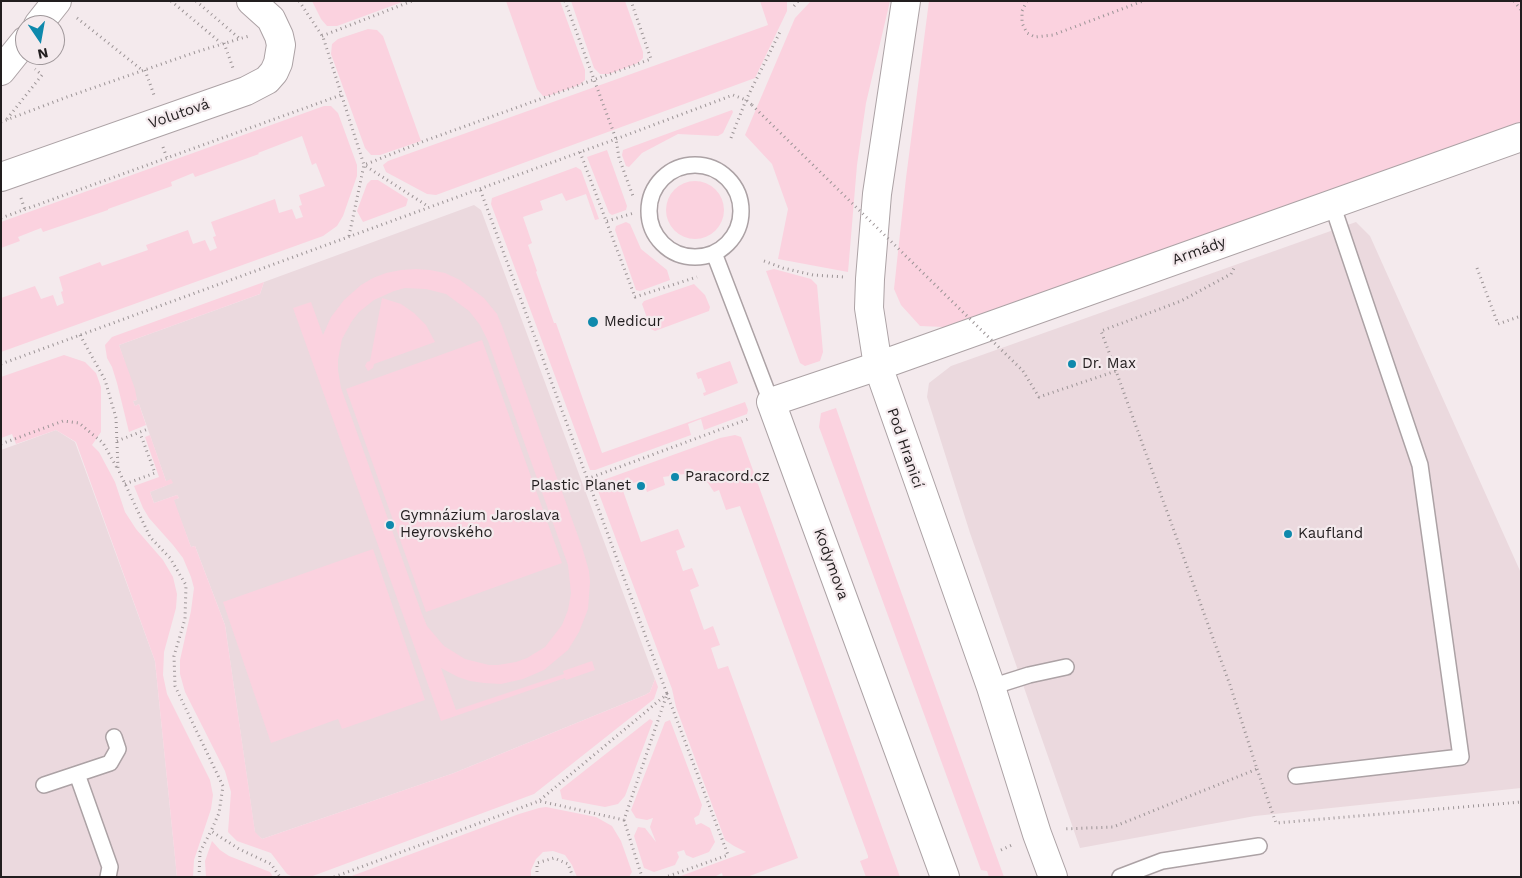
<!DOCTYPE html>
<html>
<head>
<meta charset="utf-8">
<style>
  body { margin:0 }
  #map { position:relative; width:1522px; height:878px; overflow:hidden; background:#f4eaed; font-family:"Work Sans",sans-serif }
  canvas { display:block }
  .frame { position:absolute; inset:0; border:2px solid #221e1f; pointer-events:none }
  .north { position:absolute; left:15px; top:15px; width:50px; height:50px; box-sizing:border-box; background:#f4eaed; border:1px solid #a0989b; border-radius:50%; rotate:168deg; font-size:14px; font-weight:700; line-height:20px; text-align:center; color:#221e1f }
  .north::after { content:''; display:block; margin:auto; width:18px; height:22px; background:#0e89ac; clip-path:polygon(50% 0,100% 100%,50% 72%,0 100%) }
</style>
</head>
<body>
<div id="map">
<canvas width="1522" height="878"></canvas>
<div class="frame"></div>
<div class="north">N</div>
</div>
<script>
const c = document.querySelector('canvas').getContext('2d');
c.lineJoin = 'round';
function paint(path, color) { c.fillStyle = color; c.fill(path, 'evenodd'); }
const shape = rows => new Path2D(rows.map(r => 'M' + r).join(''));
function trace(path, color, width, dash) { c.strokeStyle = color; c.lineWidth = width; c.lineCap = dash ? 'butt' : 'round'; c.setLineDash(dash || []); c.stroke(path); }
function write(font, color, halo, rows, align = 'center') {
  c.font = font + ' "Work Sans",sans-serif'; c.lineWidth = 4.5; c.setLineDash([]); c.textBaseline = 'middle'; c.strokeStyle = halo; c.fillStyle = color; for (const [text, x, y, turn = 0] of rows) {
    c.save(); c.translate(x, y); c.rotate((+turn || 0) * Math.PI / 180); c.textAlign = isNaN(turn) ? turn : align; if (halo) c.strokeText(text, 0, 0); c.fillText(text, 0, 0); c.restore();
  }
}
const built = shape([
  [474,205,481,210,655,679,650,692,645,695,454,773,262,839,255,833,225,625,195,546,191,547,173,500,179,498,177,495,154,503,150,492,172,483,166,481,139,404,135,406,133,401,137,400,119,345,260,294,264,282],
  [1356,222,1370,236,1521,573,1521,788,1255,816,1080,848,970,533,927,397,929,383,951,366],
  [56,430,75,442,155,661,177,877,1,877,1,450]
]);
const green = shape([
  [312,1,405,1,337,26,327,26,321,19],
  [506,1,560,1,585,70,585,80,579,85,548,96,543,96,537,89],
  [571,1,625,1,643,52,643,58,638,63,609,74,600,74,594,68],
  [760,1,787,1,787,11,755,78,436,195,427,194,386,172,383,165,388,161,768,25],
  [811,1,890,1,866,103,857,165,848,272,778,259,788,209,772,164,745,135,795,18],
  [929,1,1521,1,1521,123,944,327,920,326,901,305,894,289,906,178],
  [368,29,377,30,383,36,421,141,380,155,371,155,365,148,331,54,332,44,338,39],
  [324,106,331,106,338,113,357,165,357,176,343,216,337,226,323,236,1,352,1,298,35,286,41,299,53,295,57,306,64,303,61,292,63,291,59,277,100,262,102,266,148,250,146,245,188,230,193,244,205,240,210,251,217,248,213,237,216,236,211,222,275,199,279,213,292,209,296,219,303,217,299,206,302,205,299,195,325,186,316,163,312,165,302,136,258,153,259,154,195,177,193,173,171,182,172,186,108,209,108,210,43,232,41,228,18,237,20,241,1,248,1,222],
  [732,110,733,112,723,133,718,136,678,134,642,153,629,167,626,166,622,155,623,150],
  [607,150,627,206,626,210,612,215,609,213,587,157],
  [576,167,581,170,599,219,595,220,586,194,566,201,562,193,540,201,543,210,523,217,532,243,528,245,537,271,536,272,554,323,556,323,602,453,745,402,748,410,747,414,704,430,701,419,688,424,691,435,595,470,590,470,491,204,492,198],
  [371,180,378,180,408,199,406,206,363,222,357,211,367,184],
  '666 210a29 29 0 1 1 58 0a29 29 0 1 1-58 0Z',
  [626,222,630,224,641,249,667,270,670,280,640,291,636,290,615,230,616,226],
  [416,269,430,270,445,273,460,280,484,298,497,314,502,326,582,547,589,571,590,582,588,609,579,632,568,650,544,670,523,679,501,684,484,683,470,681,458,677,441,668,456,710,564,674,563,671,592,661,595,670,566,680,565,678,441,721,293,308,311,302,323,335,331,317,338,308,344,300,361,285,373,278,386,273,401,270],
  [405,288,426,289,446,294,469,311,480,325,488,341,568,565,571,593,568,610,562,625,545,647,527,658,516,662,498,665,489,665,465,659,444,646,427,626,422,614,341,388,338,370,338,360,342,339,352,321,359,312,374,300,394,291],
  [774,269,811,279,817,285,823,352,820,361,805,366,800,363,766,271],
  [264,282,260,294,119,345,135,389,137,400,133,401,135,406,139,404,146,425,129,432,117,383,112,367,107,358,105,345,112,337],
  [694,284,705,295,710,307,709,311,655,331,651,329,642,304,644,301],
  [382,298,401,304,414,313,426,325,435,342,374,364,373,368,368,371,365,366,367,362,370,361],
  [482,340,562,563,426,612,346,389],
  [64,355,85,362,96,373,101,387,101,432,92,445,99,452,115,482,125,512,136,529,163,560,173,577,177,594,176,608,164,652,163,675,167,694,210,780,213,795,211,809,194,860,193,877,177,877,155,661,76,442,56,430,16,444,12,434,1,438,1,377],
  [730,361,738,383,704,396,703,393,706,392,701,378,698,379,696,373],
  [836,408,873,514,1004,877,989,877,987,871,981,870,822,435,819,427,821,413],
  [150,435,166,481,171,479,173,483,150,492,154,503,177,495,179,498,174,500,191,547,195,546,225,625,255,832,262,839,454,773,645,695,650,692,655,679,658,687,654,699,534,794,310,877,293,877,287,874,271,853,237,841,228,832,231,792,225,771,185,692,180,674,180,660,191,611,194,588,191,577,183,558,173,545,149,518,143,508,134,486,159,477,145,437],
  [735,435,741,437,900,877,866,877,860,861,868,858,868,856,740,506,726,510,719,490,714,492,708,483,701,480,686,478,684,474,663,477,665,485,647,492,643,481,621,485,641,542,678,529,685,547,676,551,683,571,692,568,699,586,690,590,704,630,713,626,720,645,711,648,718,669,728,666,798,858,747,877,723,877,722,873,714,877,678,877,746,852,734,846,725,840,676,707,672,689,595,483,720,438],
  [373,549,425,700,342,729,338,719,271,743,223,602],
  [650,719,653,721,625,796,618,804,605,807,562,799,560,790],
  [670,720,702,805,699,815,694,818,696,825,701,823,710,828,715,842,709,852,693,858,686,855,684,850,677,852,679,857,675,865,654,872,644,868,634,836,638,827,645,828,656,842,650,827,653,818,647,820,636,818,631,810,665,722],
  [546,807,596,817,612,826,621,841,632,872,629,877,577,877,572,865,565,855,553,851,543,852,536,859,531,870,531,877,349,877,519,814,539,808],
  [212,841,220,850,229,856,270,872,273,877,206,877,205,861]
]);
const path = shape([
  [171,1,221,43],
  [196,1,239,38],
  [299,1,323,37,364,165,429,207],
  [565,1,616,139,619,158,634,199],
  [1027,1,1022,11,1022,23,1027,33,1035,37,1053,35,1143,1],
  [1514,1,1521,10],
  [794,6,798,1],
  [77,18,142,70],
  [322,36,412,1],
  [224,43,233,68],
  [145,70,154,95],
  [7,119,42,75,35,69],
  [1,122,67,97,196,52,249,36],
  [731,138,746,100,781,30],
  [163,147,167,158],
  [580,152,635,297,697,277],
  [21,198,25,210],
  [1,218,341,95],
  [607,221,634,213],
  [349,236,364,165,427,140,651,59,631,1],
  [764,261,783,268,813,275,844,277],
  [1477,268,1498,324,1521,316],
  [80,335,105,380,116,418,118,469,150,537,170,558,186,585,185,619,174,656,175,686,223,786,219,813,211,831,239,849,271,864,280,877],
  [1,364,616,139,733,95,746,100,752,105],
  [1023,371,1039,397,1116,371,1230,685,1257,769,1113,827,1063,829],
  [1116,371,1101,331,1181,301,1231,274,1234,268],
  [117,441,148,429],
  [1,444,63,421,79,423,103,443,117,468],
  [587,479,751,418],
  [125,484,155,473,140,433],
  [1257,769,1276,823,1521,802],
  [540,800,667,694,728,855,666,877],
  [624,820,642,877],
  [1001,850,1012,845],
  [199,877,200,852,211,831],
  [334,877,539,801,624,820,667,694,480,189],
  [537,877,537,863,554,858,568,864,573,877]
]);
const service = shape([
  '649 211a46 46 0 1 1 92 0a46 46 0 1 1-92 0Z',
  [714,253,771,402],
  [991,687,1029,675,1066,667],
  [77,774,110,867,108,877],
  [1296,776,1461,757,1420,465,1332,204],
  [44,785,110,763,118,749,114,737],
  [1120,877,1162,861,1259,846]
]);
const minor = shape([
  [38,25,57,1],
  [1,71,25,41],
  [1,177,246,91,267,80,274,72,278,63,281,45,279,36,271,19,251,1],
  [878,366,771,402,945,877]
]);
const tertiary = shape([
  [906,1,877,194,870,279,869,308,878,366,991,687,1037,834,1053,877],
  [878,366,1521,137]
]);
const pathBridge = shape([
  [752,105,1023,371]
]);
const markers = [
  [593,322,6,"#0e89ac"],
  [1072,364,5,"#0e89ac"],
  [675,477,5,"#0e89ac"],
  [641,486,5,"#0e89ac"],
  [390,525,5,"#0e89ac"],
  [1288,534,5,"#0e89ac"]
];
const streetNames = [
  ["Volutová",179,114,-19],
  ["Armády",1199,251,-20],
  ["Pod Hranicí",905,448,71],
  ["Kodymova",831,564,70]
];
const poiNames = [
  ["Medicur",604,322],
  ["Dr. Max",1082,364],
  ["Paracord.cz",685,477],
  ["Plastic Planet",631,486,"right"],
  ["Gymnázium Jaroslava",400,516],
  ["Heyrovského",400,533],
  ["Kaufland",1298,534]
];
paint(built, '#ebd9de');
paint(green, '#fbd2df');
trace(service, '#aca2a5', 18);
trace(minor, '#aca2a5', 30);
trace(tertiary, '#aca2a5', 30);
trace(path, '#9c9496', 3, [1, 4]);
trace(service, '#fff', 15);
trace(minor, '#fff', 28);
trace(tertiary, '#fff', 28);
trace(pathBridge, '#9c9496', 3, [1, 4]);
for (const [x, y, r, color] of markers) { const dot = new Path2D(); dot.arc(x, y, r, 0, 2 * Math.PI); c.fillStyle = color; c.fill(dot); trace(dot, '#f4eaed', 2); }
write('15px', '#221e1f', '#f4eaed', streetNames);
write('15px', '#221e1f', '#f4eaed', poiNames, 'left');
</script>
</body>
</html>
